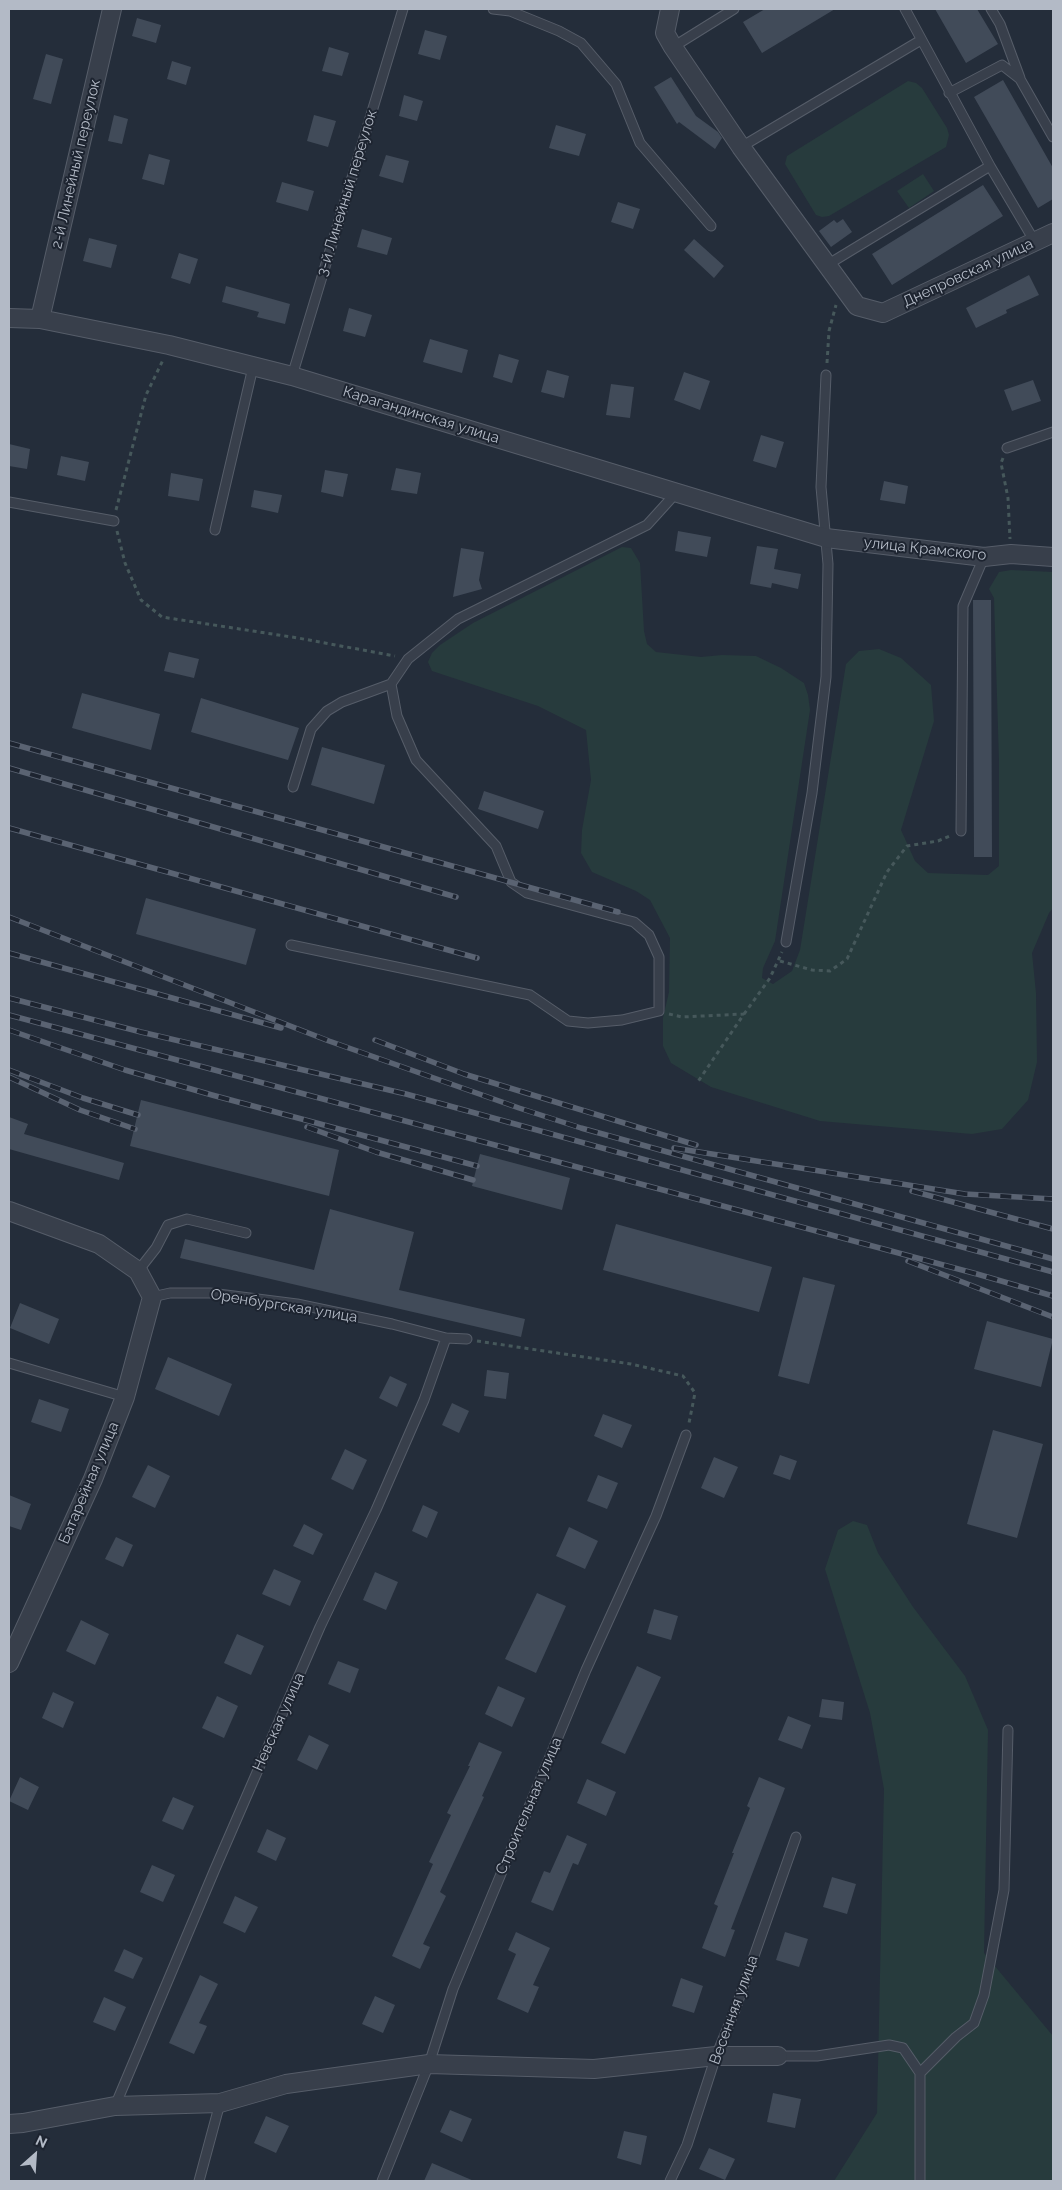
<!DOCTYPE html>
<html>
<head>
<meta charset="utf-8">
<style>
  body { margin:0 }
  #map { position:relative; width:1062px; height:2190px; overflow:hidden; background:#242d3a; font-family:Raleway,sans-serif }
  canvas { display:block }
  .frame { position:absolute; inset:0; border:10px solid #b3bac6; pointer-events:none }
  .north { position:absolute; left:10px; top:2130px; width:50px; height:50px; -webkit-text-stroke:4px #1d2430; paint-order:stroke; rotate:26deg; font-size:14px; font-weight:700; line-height:20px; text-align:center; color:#b3bac6 }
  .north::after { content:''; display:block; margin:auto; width:18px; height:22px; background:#b3bac6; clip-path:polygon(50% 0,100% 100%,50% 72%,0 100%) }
</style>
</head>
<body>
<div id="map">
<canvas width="1062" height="2190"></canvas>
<div class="frame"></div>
<div class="north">N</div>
</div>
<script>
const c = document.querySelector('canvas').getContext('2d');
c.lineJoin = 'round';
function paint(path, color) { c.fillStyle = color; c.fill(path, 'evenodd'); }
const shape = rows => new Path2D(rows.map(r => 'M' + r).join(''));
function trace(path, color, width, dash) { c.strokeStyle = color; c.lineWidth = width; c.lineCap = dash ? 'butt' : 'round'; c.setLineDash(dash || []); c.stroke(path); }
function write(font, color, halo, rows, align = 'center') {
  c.font = font + ' Raleway,sans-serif'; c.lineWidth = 4; c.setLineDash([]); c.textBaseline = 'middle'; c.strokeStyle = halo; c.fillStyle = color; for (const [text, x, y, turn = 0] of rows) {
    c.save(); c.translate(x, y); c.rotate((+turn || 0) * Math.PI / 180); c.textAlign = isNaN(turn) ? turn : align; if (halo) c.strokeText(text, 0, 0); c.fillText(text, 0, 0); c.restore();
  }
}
const green = shape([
  [908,81,916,83,922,88,947,128,949,135,946,147,829,216,822,217,816,215,785,164,787,156],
  [923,174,934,191,909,208,897,191],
  [622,547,631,548,640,563,644,631,647,644,656,652,701,657,722,655,756,656,781,668,804,683,808,695,810,710,775,941,763,968,762,978,773,984,792,971,800,950,846,664,859,651,879,649,901,658,931,685,934,721,901,830,915,861,928,873,988,875,999,866,999,761,994,598,989,589,999,572,1011,570,1053,572,1053,908,1049,913,1032,953,1036,993,1037,1062,1028,1100,1002,1129,972,1134,820,1121,711,1087,671,1063,663,1046,663,1018,669,992,670,938,650,900,636,891,592,872,581,853,582,830,591,780,586,730,538,706,432,671,428,662,432,653,440,645,473,623],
  [853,1521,867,1525,878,1553,913,1607,965,1676,988,1730,984,1953,1053,2036,1053,2181,834,2181,877,2113,884,1789,870,1713,825,1569,838,1530]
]);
const building = shape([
  [765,9,835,9,762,53,743,22],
  [935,9,977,9,998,44,966,63],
  [137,18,161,25,156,43,132,36],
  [425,30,447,36,440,60,418,54],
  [329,47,349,53,342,76,322,71],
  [46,54,63,59,51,104,33,99],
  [172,61,191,67,186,85,167,79],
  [671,77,696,116,718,132,722,138,715,149,679,122,677,124,654,87],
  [1003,80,1053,168,1053,199,1038,208,974,97],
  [404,95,423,101,417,121,399,116],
  [114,115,128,119,122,144,108,141],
  [314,115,336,121,328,147,307,141],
  [556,125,586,134,579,156,549,148],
  [149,154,170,160,164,185,142,179],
  [386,155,409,161,403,183,379,176],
  [282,182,314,191,308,211,276,202],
  [983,185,1003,216,892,285,872,254],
  [618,202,640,209,633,229,611,222],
  [843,219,852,232,831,247,819,231,834,220,837,223],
  [362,229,392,238,387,255,357,247],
  [89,238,117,245,111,268,83,261],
  [694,239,724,266,714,278,684,250],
  [179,253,198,259,190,284,171,278],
  [1029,275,1039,295,1006,310,1007,313,976,328,966,308],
  [226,286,290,304,285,324,257,317,259,312,222,302],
  [349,308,372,315,365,337,343,331],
  [430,339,468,350,462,373,423,362],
  [499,354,519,360,512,383,493,377],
  [547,370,569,376,564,398,541,392],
  [684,372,710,381,700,410,674,400],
  [1033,380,1041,401,1012,411,1004,390],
  [611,384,634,387,630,418,606,415],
  [761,435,784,442,776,468,753,461],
  [9,444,30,449,27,469,9,466],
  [61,456,89,462,85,481,57,475],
  [396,468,421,473,417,494,391,490],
  [325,470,348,474,343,497,321,492],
  [171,473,203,479,199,501,168,496],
  [884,481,908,486,905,504,880,500],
  [254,490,282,495,278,513,251,507],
  [678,531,711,537,707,557,675,551],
  [757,546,778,549,774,569,801,574,798,589,772,583,771,588,750,584],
  [461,548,484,552,479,580,482,589,453,597],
  [973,600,991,600,992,857,974,857],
  [169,652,199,659,194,678,164,671],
  [82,693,160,714,151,750,72,728],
  [201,698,299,728,288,760,191,732],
  [322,747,385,765,374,804,311,785],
  [484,791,544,811,538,829,478,809],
  [146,898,256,929,246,965,136,934],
  [141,1100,339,1150,329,1196,130,1146],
  [9,1117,28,1124,24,1134,124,1163,119,1180,9,1149],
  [480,1154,570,1178,562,1210,472,1186],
  [330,1209,414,1232,399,1290,525,1319,521,1337,180,1258,185,1239,314,1270],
  [616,1224,772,1267,759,1312,603,1270],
  [803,1277,835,1285,809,1384,778,1376],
  [20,1303,59,1319,49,1344,10,1328],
  [987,1321,1053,1339,1041,1387,974,1369],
  [168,1357,232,1384,219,1416,155,1389],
  [487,1370,509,1373,506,1399,484,1396],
  [390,1376,407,1384,397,1407,379,1398],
  [39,1399,69,1409,61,1432,31,1422],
  [452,1403,469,1411,459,1433,442,1425],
  [603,1414,632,1425,622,1448,594,1436],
  [993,1430,1043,1444,1017,1538,967,1524],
  [345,1449,367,1460,353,1490,331,1479],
  [780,1455,797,1461,790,1480,773,1474],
  [714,1457,738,1467,724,1498,701,1488],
  [148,1465,170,1476,155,1508,132,1497],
  [598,1475,618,1483,607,1509,587,1501],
  [9,1495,31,1504,21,1530,9,1526],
  [423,1505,438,1512,427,1538,412,1531],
  [304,1524,323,1534,313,1555,293,1546],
  [569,1527,598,1541,585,1569,556,1556],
  [116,1537,133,1545,123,1567,105,1559],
  [274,1569,301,1581,290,1606,262,1594],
  [375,1572,398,1582,386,1610,363,1600],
  [537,1593,566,1606,536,1673,505,1659],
  [654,1609,678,1616,671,1640,647,1633],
  [81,1620,109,1634,95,1665,66,1651],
  [237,1634,264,1646,251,1675,224,1663],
  [338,1661,359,1669,350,1693,328,1684],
  [637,1666,661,1677,625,1754,601,1743],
  [498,1686,525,1698,512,1727,485,1714],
  [53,1692,74,1702,63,1728,42,1718],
  [217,1696,238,1706,224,1738,202,1728],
  [822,1699,844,1702,842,1720,819,1717],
  [788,1716,811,1725,802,1749,778,1740],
  [309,1735,329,1745,317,1770,297,1760],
  [479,1742,502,1752,482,1796,484,1797,440,1892,446,1896,423,1944,430,1947,420,1969,392,1956,433,1864,429,1862,451,1815,447,1813,470,1766,468,1766],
  [20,1777,39,1787,28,1810,9,1801],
  [759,1777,785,1788,731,1929,735,1930,725,1957,702,1948,718,1906,714,1904,734,1853,732,1853,750,1808,747,1806],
  [587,1779,616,1792,606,1816,577,1803],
  [173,1797,194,1806,183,1830,162,1821],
  [267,1829,286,1838,276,1861,257,1852],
  [567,1835,587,1844,578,1865,573,1863,553,1911,531,1902,544,1871,550,1873],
  [152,1865,175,1875,163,1902,140,1892],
  [832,1877,856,1884,847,1914,823,1907],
  [235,1896,258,1907,245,1933,223,1923],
  [516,1932,550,1948,533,1985,539,1987,528,2013,497,1999,516,1954,508,1950],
  [785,1932,808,1939,799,1967,776,1960],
  [124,1949,143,1958,133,1979,114,1971],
  [200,1975,218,1984,199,2023,207,2026,194,2054,169,2043],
  [681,1978,703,1986,694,2013,672,2006],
  [375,1996,395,2005,383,2033,362,2024],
  [104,1997,126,2007,115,2031,93,2022],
  [773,2093,801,2099,795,2128,767,2122],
  [450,2110,472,2119,462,2142,440,2132],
  [266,2116,289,2126,276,2153,254,2143],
  [624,2131,647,2136,641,2165,617,2158],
  [709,2148,735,2159,725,2180,699,2169],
  [432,2163,474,2181,424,2181]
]);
const path = shape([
  [827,363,829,331,836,305],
  [1003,458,1001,463,1008,498,1010,539],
  [116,510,146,395,163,360],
  [117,531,125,563,141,600,162,617,298,638,395,656],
  [780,961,812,970,830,971,847,959,887,872,907,846,938,841,952,835],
  [669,1014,682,1017,744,1014,697,1083],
  [744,1014,770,978,782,952],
  [477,1341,631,1364,683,1376,695,1393,689,1423]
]);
const lane = shape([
  [493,9,510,11,559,31,581,43,616,84,640,143,711,226],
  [991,9,1000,24,1020,78],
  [673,47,734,9],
  [949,93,1002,65,1020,79,1053,137],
  [741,147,921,40],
  [990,166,1035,242],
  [827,265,990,166,905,9],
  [292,376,403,9],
  [1007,448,1053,432],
  [9,502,114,521],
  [215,530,253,367],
  [293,787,311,729,327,711,342,702,391,684,408,659,458,619,647,525,676,493],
  [961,831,963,606,984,557],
  [786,942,812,793,826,677,828,564,821,487,826,375],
  [291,945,530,995,568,1021,588,1023,622,1020,659,1011,659,957,649,935,634,922,527,893,511,882,496,846,416,760,397,716,391,684],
  [138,1271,156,1248,168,1225,187,1219,246,1233],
  [152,1297,170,1293,210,1293,297,1304,392,1324,446,1338,467,1339],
  [9,1363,125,1397],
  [778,2056,817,2056,889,2045,903,2048,920,2073],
  [115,2106,215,1869,320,1627,376,1510,424,1400,446,1338],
  [199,2181,220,2103],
  [382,2181,429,2064,453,1989,586,1670,656,1516,686,1435],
  [670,2181,687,2145,716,2056,735,2010,796,1837],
  [920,2181,920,2073,956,2037,974,2023,984,1995,1004,1890,1008,1730]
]);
const street = shape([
  [670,9,665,33,673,47,741,147,857,306,883,313,1053,233],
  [9,318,40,319,169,345,292,376,826,538,984,557,1011,554,1053,557],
  [40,319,112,9],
  [9,1211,99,1244,138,1271,152,1297,125,1397,93,1479,9,1663],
  [9,2124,23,2123,115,2106,220,2103,286,2084,429,2064,594,2069,716,2056,778,2056]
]);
const rail = shape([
  [9,743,618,912],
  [9,768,456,897],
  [9,828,477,958],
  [9,917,329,1041,519,1108,581,1128,1053,1259],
  [9,953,281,1028],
  [9,998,141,1032,406,1094,1053,1272],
  [9,1015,977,1274,1053,1296],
  [9,1030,125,1070,212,1095,477,1166],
  [375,1040,464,1074,696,1145],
  [9,1070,83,1098,138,1115],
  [9,1077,80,1110,135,1129],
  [307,1127,376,1152,473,1180],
  [674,1148,965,1194,1053,1199],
  [912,1191,1053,1229],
  [908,1261,1053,1317]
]);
const streetNames = [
  ["2-й Линейный переулок",76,164,-77],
  ["3-й Линейный переулок",347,193,-73],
  ["Днепровская улица",968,273,-25],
  ["Карагандинская улица",421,415,17],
  ["улица Крамского",925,549,6],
  ["Оренбургская улица",284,1306,9],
  ["Батарейная улица",89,1483,-67],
  ["Невская улица",279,1722,-66],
  ["Строительная улица",529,1806,-67],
  ["Весенняя улица",734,2010,-70]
];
paint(green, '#273b3d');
paint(building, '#414b59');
trace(lane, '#565d69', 11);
trace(street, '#565d69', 20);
trace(path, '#46585b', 3, [4, 4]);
trace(lane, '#383f4b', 9);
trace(street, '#383f4b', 18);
trace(rail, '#5a6372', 5.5);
trace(rail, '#1d2430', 4, [11]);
write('15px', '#b3bac6', '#1d2430', streetNames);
</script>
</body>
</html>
